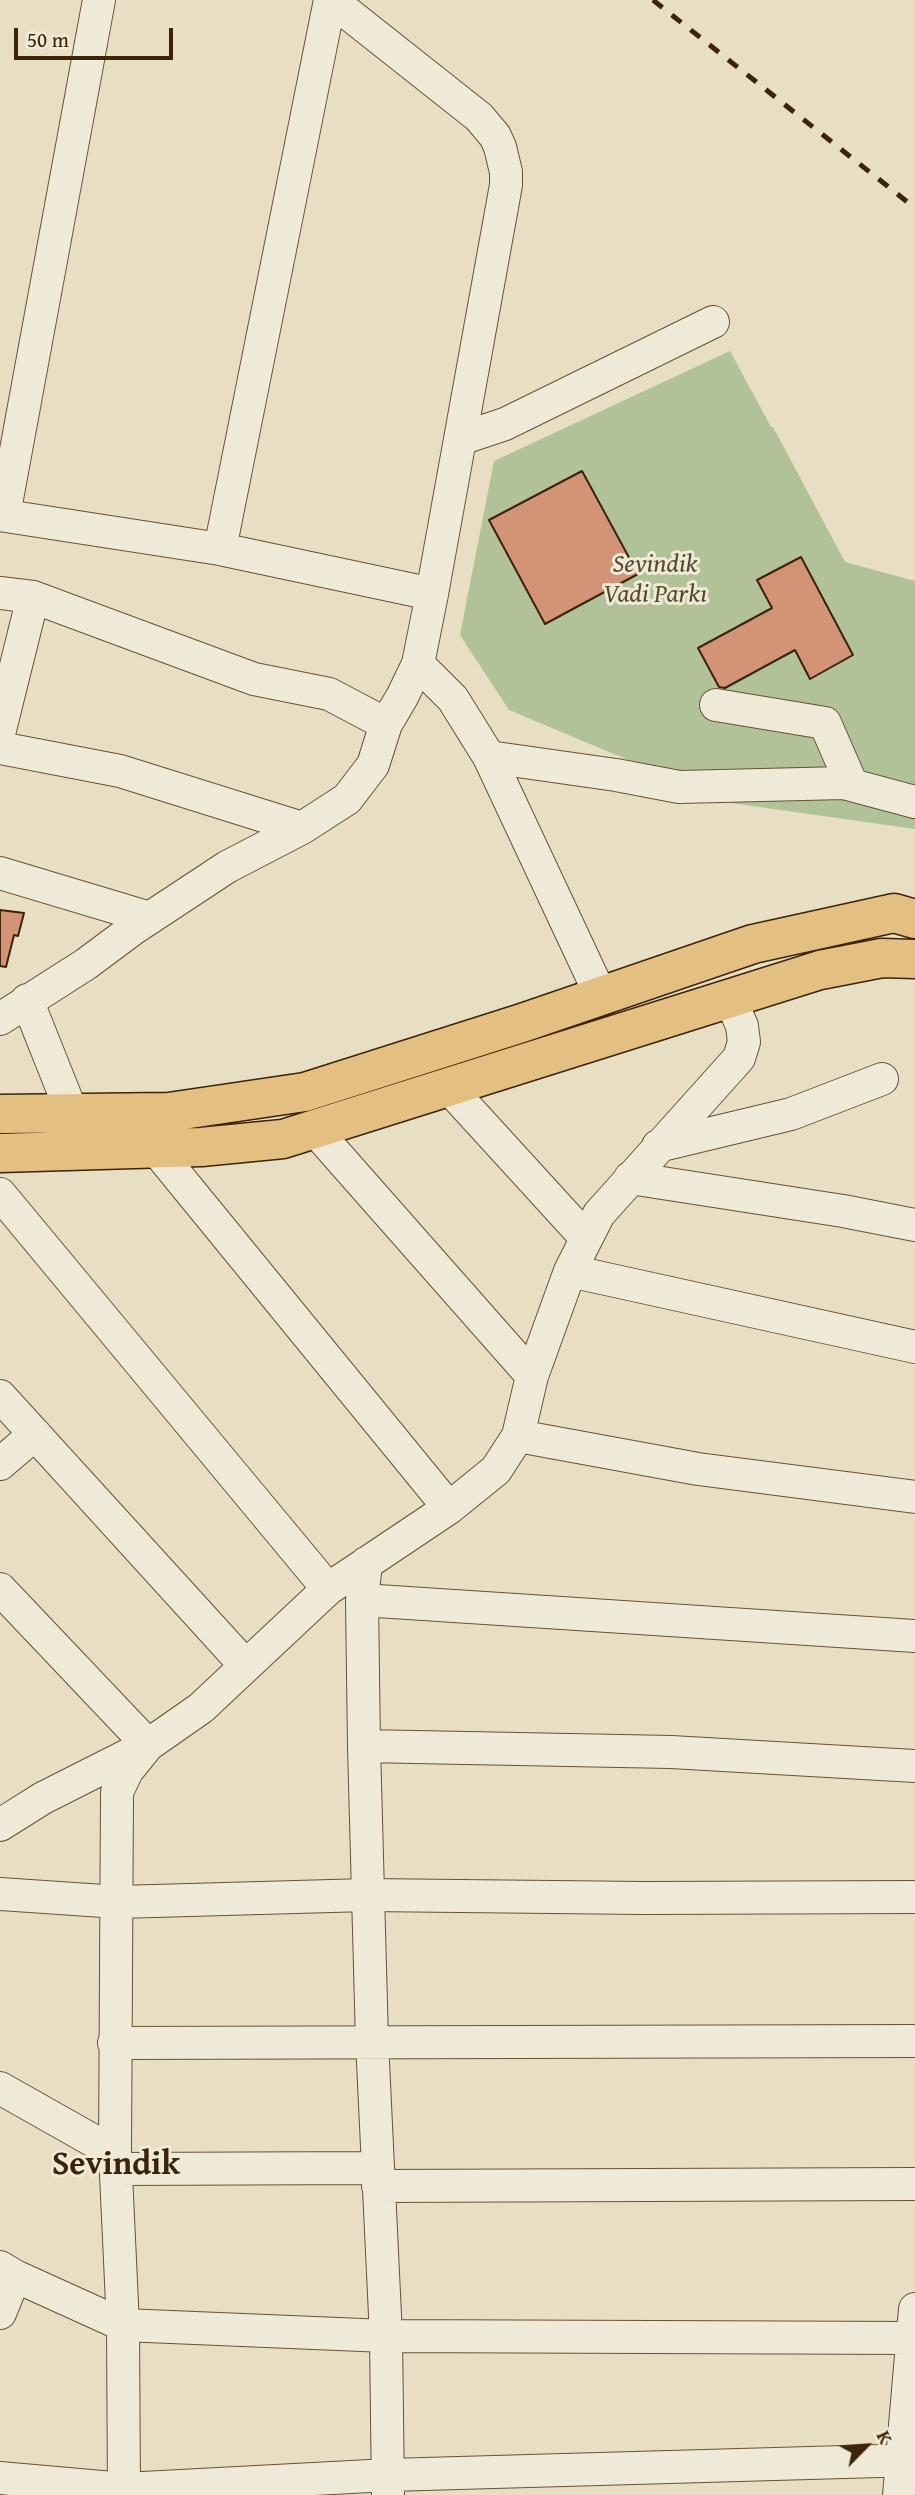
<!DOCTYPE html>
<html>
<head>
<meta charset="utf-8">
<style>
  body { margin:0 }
  #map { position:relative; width:915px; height:2495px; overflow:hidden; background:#e7dec3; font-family:"Gentium Book Plus",serif }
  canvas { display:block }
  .north { position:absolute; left:831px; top:2411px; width:70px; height:70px; -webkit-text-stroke:5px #efead8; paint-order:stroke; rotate:65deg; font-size:19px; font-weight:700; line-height:28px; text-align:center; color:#3c230a }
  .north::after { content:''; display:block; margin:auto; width:24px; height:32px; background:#3c230a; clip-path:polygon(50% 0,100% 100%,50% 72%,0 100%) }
  .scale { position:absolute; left:14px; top:28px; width:159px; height:32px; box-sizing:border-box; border:4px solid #3c230a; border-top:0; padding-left:9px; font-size:21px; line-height:24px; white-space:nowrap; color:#3c230a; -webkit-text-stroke:5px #efead8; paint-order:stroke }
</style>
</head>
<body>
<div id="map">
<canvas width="915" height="2495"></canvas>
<div class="north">K</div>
<div class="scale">50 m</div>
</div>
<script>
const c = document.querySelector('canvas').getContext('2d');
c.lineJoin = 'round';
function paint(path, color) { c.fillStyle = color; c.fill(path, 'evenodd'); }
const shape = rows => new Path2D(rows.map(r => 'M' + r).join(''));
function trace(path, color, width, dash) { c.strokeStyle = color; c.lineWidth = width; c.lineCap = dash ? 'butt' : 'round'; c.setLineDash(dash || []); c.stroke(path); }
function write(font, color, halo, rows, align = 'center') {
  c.font = font + ' "Gentium Book Plus",serif'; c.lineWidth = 6; c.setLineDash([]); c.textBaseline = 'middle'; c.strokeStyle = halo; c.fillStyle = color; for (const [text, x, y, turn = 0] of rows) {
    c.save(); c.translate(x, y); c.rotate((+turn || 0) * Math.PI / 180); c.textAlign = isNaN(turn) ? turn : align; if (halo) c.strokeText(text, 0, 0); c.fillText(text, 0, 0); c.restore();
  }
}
const green = shape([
  [730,351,771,427,773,427,845,562,915,581,915,829,731,803,509,710,460,635,494,461]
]);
const building = shape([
  [582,471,638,574,545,624,489,520,582,471],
  [801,557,853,655,810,679,795,650,725,688,719,687,698,648,772,608,757,580,801,557],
  [0,910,24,913,18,936,14,935,6,967,0,966,0,910]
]);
const minor = shape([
  [460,439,505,424,713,322],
  [0,515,220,549,330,0],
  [4,515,99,0],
  [220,549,432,594],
  [0,593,33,597,254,679,329,694,386,724],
  [418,664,453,699,489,757,601,996],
  [716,705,825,723,852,785],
  [0,730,33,597],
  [0,748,120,771,302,828],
  [489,757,616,775,679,787,844,783,915,802],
  [0,873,150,918],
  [27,1000,72,1113],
  [0,1019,86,964,133,929,227,867,302,828,347,799,373,765,386,724,402,697,418,664,432,594,506,185,506,172,500,147,495,136,479,117,331,0],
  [449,1088,586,1238],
  [315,1130,532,1376],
  [658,1146,791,1114,882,1079],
  [154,1147,449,1508],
  [630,1178,843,1211,915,1225],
  [0,1194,328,1589],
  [570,1271,915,1347],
  [0,1396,245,1665],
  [518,1436,698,1469,915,1497],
  [0,1464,35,1434],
  [366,1563,362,1600,364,1746,372,2041,386,2336,388,2495],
  [0,1589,148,1745,127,1771,117,1792,115,2153,123,2325,124,2495],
  [362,1600,915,1636],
  [364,1746,671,1752,915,1766],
  [0,1825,43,1798,148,1745,201,1708,328,1589,449,1508,496,1470,518,1436,532,1376,570,1271,599,1214,739,1058,744,1042,742,1026,730,998],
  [0,1894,118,1902,367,1895,644,1898,915,1897],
  [114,2043,915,2041],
  [0,2088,115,2153],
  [115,2169,378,2168],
  [378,2186,915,2184],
  [0,2267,15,2276,123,2325,386,2336,915,2338],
  [0,2313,15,2276],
  [0,2478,124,2489,389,2475,915,2460],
  [899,2495,915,2309]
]);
const major = shape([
  [0,1114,169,1112,305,1092,522,1023,753,944,894,913,915,919],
  [0,1153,201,1147,283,1139,820,970,882,958,915,959]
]);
const rail = shape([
  [653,0,915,208]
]);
const parkNames = [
  ["Sevindik",655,565],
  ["Vadi Parkı",655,595]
];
const districtNames = [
  ["Sevindik",116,2166]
];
paint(green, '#b1c298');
paint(building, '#d39376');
trace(building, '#3c230a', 2);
trace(minor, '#675238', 34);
trace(major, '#3c230a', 41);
trace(minor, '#efead8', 32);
trace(major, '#e4bf82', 38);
trace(rail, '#3c230a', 5, [12, 12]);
write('italic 26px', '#594b2e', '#efead8', parkNames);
write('bold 33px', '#3c230a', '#efead8', districtNames);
</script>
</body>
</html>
